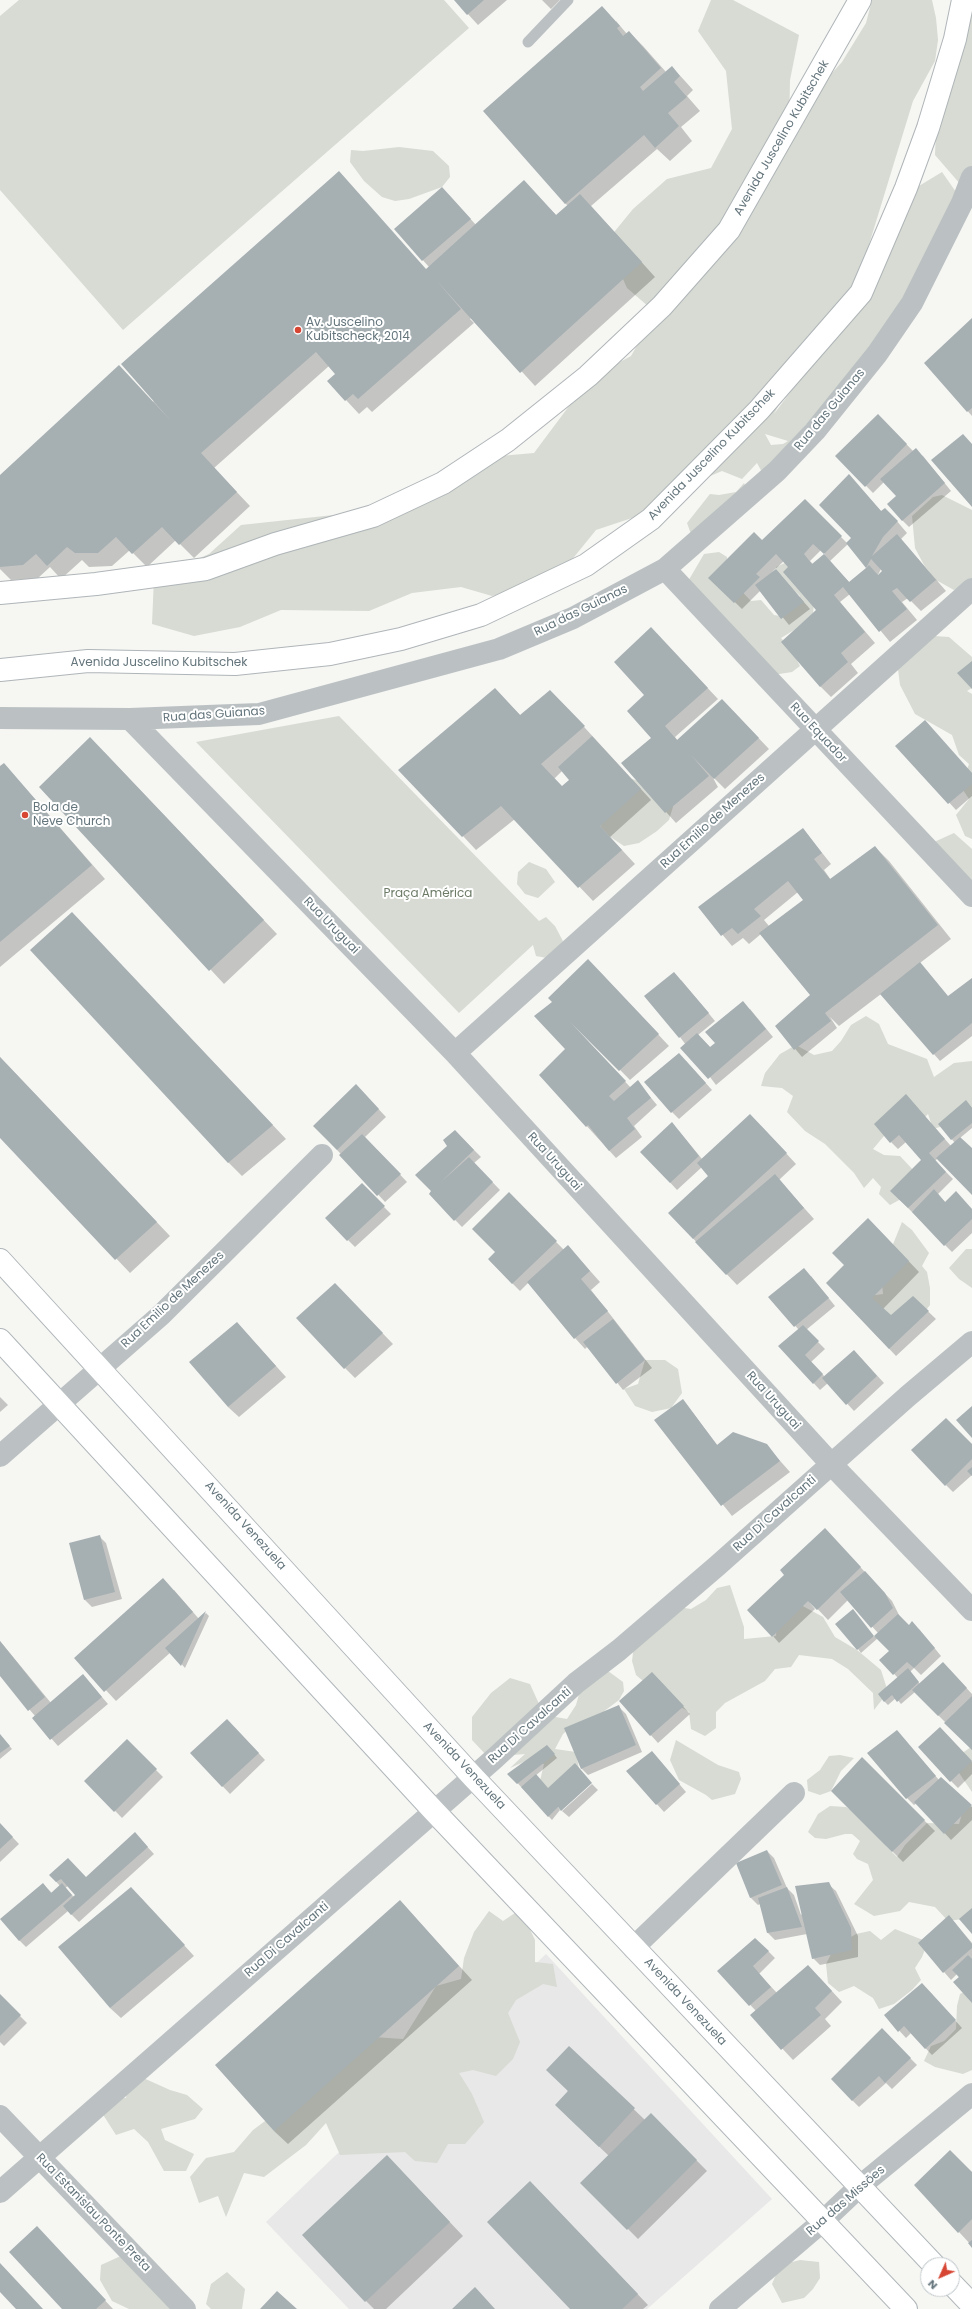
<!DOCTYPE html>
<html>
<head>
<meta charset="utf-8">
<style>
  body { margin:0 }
  #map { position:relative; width:972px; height:2309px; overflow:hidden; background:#f6f6f3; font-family:Poppins,sans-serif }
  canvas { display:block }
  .north { position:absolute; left:920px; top:2257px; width:40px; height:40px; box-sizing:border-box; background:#fff; border:1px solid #c1c8cb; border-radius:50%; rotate:225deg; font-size:11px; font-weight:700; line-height:16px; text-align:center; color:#64757c }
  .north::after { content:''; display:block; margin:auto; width:14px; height:18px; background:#d64633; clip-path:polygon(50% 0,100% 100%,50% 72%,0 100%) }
</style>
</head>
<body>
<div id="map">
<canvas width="972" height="2309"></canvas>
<div class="north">N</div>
</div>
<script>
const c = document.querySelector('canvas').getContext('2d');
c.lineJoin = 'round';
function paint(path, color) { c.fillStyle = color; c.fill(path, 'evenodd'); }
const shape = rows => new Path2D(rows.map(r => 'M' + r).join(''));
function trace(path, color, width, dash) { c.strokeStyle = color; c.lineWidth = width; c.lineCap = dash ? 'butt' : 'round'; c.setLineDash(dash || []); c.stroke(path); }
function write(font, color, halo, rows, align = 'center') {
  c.font = font + ' Poppins,sans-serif'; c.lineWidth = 4; c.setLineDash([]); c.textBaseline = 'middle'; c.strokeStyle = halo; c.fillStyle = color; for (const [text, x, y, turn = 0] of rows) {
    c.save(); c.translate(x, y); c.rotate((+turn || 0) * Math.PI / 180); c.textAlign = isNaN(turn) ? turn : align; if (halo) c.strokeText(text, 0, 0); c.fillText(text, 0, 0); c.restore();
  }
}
const built = shape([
  [546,1954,772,2199,647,2309,349,2309,266,2222]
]);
const green = shape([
  [19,0,444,0,469,28,123,330,0,190,0,16],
  [711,0,733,0,799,35,790,80,789,127,813,94,842,62,866,23,872,0,932,0,936,18,938,40,935,61,913,101,867,251,860,292,792,380,774,414,863,294,914,189,942,172,956,192,917,285,863,360,763,474,757,463,742,479,748,491,691,534,687,523,710,494,719,495,736,492,744,483,742,479,722,471,682,488,647,513,596,530,570,562,537,584,492,596,461,587,412,593,369,611,281,610,240,627,194,636,152,624,154,578,209,554,241,525,371,511,489,457,534,453,590,378,631,356,656,313,627,288,606,242,633,209,667,179,711,168,732,129,726,71,698,31],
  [765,434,788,441,783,444,771,445],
  [972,0,972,178,961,185,935,155,936,131],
  [399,147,433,151,449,166,450,177,442,187,409,199,395,201,382,197,364,181,350,162,351,150,363,151],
  [942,495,972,510,972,584,965,587,954,590,936,580,924,565,915,548,912,516,933,497],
  [719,552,727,557,727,567,734,583,751,601,761,600,774,615,780,616,794,605,800,596,781,579,776,569,776,567,787,562,814,604,813,613,794,630,781,638,791,649,800,666,792,672,773,675,687,583,704,554],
  [934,636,949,637,972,657,972,688,967,691,972,694,972,839,965,836,956,815,969,799,961,787,969,764,959,755,952,735,915,714,900,685,898,669],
  [339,716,539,921,546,917,555,926,565,945,547,958,536,956,533,945,459,1013,196,742],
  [632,779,645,783,669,797,673,807,669,820,657,831,639,843,624,846,609,836,600,826,627,790],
  [954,833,972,849,972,887,932,843],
  [529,862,546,869,555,882,538,898,525,894,517,884,518,872],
  [866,1016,879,1024,888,1044,927,1059,934,1077,954,1063,972,1061,972,1121,947,1125,933,1129,928,1114,917,1125,884,1118,884,1136,873,1149,884,1155,900,1156,915,1172,901,1199,890,1205,879,1194,881,1187,873,1178,864,1188,854,1173,825,1144,805,1131,787,1112,793,1096,782,1088,761,1086,765,1073,780,1054,796,1045,814,1055,832,1051,841,1041,851,1025],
  [902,1222,912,1230,929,1253,922,1266,927,1272,930,1288,930,1305,916,1323,905,1331,867,1296,883,1294,881,1274],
  [966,1249,972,1249,972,1288,959,1279,949,1268],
  [645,1360,665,1360,678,1369,682,1393,671,1408,652,1412,635,1406,624,1389,638,1384],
  [730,1585,744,1627,744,1639,776,1636,777,1618,801,1605,823,1617,835,1637,857,1650,881,1670,888,1692,874,1710,873,1693,848,1669,832,1659,799,1655,791,1667,775,1669,765,1681,725,1703,716,1712,716,1728,705,1736,691,1729,689,1712,656,1692,636,1675,632,1661,634,1645,671,1606,691,1609,706,1600,717,1588],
  [608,1671,623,1682,624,1691,619,1700,603,1712,572,1726,563,1734,555,1749,576,1752,581,1781,552,1797,539,1785,544,1764,526,1761,510,1768,525,1754,488,1757,472,1740,472,1717,491,1693,510,1678,530,1684,544,1715,567,1719,576,1705,582,1684],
  [676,1740,718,1765,739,1772,741,1779,735,1794,712,1800,706,1795,679,1780,670,1760],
  [971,1747,972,1748,972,1792,957,1770,958,1756],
  [840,1755,854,1758,841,1771,831,1791,820,1795,808,1791,807,1780,820,1770,829,1756],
  [830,1806,846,1807,886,1833,886,1846,897,1857,905,1845,927,1823,959,1824,963,1810,972,1806,972,1915,970,1918,948,1921,935,1907,909,1902,900,1911,874,1916,854,1904,873,1880,868,1864,857,1859,853,1854,860,1841,852,1834,845,1834,826,1839,815,1838,808,1832,818,1814],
  [489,1911,503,1921,515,1913,525,1919,535,1940,535,1962,553,1964,557,1987,543,1984,516,2000,508,2013,520,2042,513,2059,496,2076,473,2070,459,2073,472,2094,484,2122,465,2144,448,2144,437,2163,415,2161,405,2152,340,2155,326,2123,306,2145,264,2177,244,2173,226,2217,218,2196,199,2203,190,2177,206,2158,234,2152,253,2130,280,2110,360,2036,403,2039,436,1986,461,1979,464,1958,474,1932],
  [895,1929,928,1942,922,1957,915,1968,921,1980,912,1990,894,2004,879,2009,873,1998,854,1986,839,1992,828,1983,826,1964,835,1946,856,1934,870,1931,881,1940],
  [972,1988,972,2070,963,2074,935,2067,924,2061,931,2046,944,2041,956,2029,957,2006,960,1994],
  [130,2072,170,2090,187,2095,203,2109,195,2119,161,2129,165,2140,194,2154,186,2171,164,2171,148,2142,134,2129,116,2135,102,2113,107,2097,126,2098],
  [123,2255,175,2309,129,2309,112,2301,100,2280,101,2265],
  [800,2260,819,2262,820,2278,813,2289,804,2298,782,2303,772,2284,780,2265],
  [227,2272,245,2289,242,2309,211,2309,206,2304,211,2284]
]);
const shadow = shape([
  [455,0,507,0,478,25],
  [542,0,560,0,551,9],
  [616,21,627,34,629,32,643,46,666,72,672,67,685,81,693,90,687,96,700,111,681,127,692,141,670,161,657,149,591,206,655,277,535,386,472,317,470,319,474,323,372,412,367,407,359,414,346,400,336,374,329,366,214,468,250,506,194,558,176,540,147,567,130,550,112,566,89,567,82,560,61,579,50,567,37,579,11,580,0,569,0,476,153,402,339,173,426,270,429,267,395,229,449,195,476,225,524,182,557,216,568,206,565,203],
  [972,319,972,416,925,363],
  [878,415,913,451,923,456,951,491,909,527,902,520,897,496,884,482,873,493,837,456],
  [849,476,882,512,896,520,907,533,901,539,946,591,921,611,908,598,902,602,917,620,890,642,850,594,840,602,875,643,851,664,858,673,831,697,820,686,818,610,784,561,772,572,776,570,810,609,789,625,761,590,742,609,710,578,762,541,805,501,847,543,852,538],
  [848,544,867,568,850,583,830,561],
  [821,550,825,554,813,564,810,561],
  [881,569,884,572,877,577],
  [651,628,718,699,675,737,678,741,733,711,769,749,725,789,712,776,718,787,676,823,622,763,653,738,646,695],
  [495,689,521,716,564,705,651,800,610,837,635,864,593,901,515,819,476,850,463,836],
  [562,771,571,781,562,787,554,779],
  [897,746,972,773,972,796,956,810],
  [104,752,277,934,224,984,41,787],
  [4,764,105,879,0,967,0,767],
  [803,829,831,864,824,870,831,880,875,847,889,861,951,939,920,963,948,997,972,979,972,1036,940,1061,881,994,839,1026,830,1017,837,1028,802,1057,776,1026,815,1000,761,934,749,944,743,938,732,946,699,907],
  [798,892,804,900,769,926,764,920],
  [86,928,286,1139,242,1176,228,1162],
  [599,971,669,1046,630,1080,564,1013,563,1014,631,1088,638,1082,657,1105,634,1126,642,1137,616,1158,540,1075,566,1049,536,1016],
  [681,980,715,1021,698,1035,711,1048,750,1009,773,1037,716,1085,680,1037],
  [0,1057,170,1236,130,1273,0,1136],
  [686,1061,712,1090,679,1119,672,1112],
  [356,1085,386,1117,365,1137,407,1182,385,1202,315,1126],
  [966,1101,972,1108,972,1128,960,1138,972,1150,972,1194,938,1158,935,1161,953,1179,938,1194,946,1203,972,1209,972,1233,952,1252,891,1191,923,1160,906,1142,898,1149,891,1142,913,1103,951,1146,955,1143,939,1124],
  [761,1126,796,1164,779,1180,814,1219,737,1285,669,1213,712,1182,702,1167,677,1190,642,1152,679,1131,702,1159],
  [455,1131,481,1157,474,1163,500,1190,462,1227,430,1194],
  [362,1185,391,1214,355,1247,348,1240],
  [509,1194,564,1250,568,1246,600,1282,591,1290,652,1368,623,1390,588,1346,585,1349,575,1338,529,1282,520,1291,489,1260,497,1252],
  [879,1230,919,1272,883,1309,891,1316,913,1297,936,1319,896,1356,827,1283],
  [811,1276,835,1306,806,1330,825,1349,811,1362,825,1377,861,1358,884,1383,854,1411,828,1383,820,1390,779,1346,799,1330,769,1297],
  [335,1284,393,1344,355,1378,345,1368],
  [247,1334,286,1377,239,1417,228,1407],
  [0,1397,8,1405,0,1412],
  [683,1400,718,1446,766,1445,790,1472,732,1516,692,1466],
  [972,1446,972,1475,953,1492,946,1485],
  [99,1536,106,1543,122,1599,92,1607,85,1600],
  [835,1540,892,1601,899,1615,909,1626,919,1629,941,1656,921,1675,914,1668,910,1672,920,1684,950,1670,972,1694,972,1749,915,1692,901,1704,896,1698,888,1705,885,1702,879,1694,898,1678,881,1660,890,1651,878,1638,861,1653,858,1649,856,1614,874,1637,878,1633,848,1600,828,1620,811,1602,810,1603,815,1609,779,1643,773,1636],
  [174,1590,199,1619,206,1613,209,1616,185,1668,171,1652,116,1701,76,1658],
  [0,1641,51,1703,90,1683,108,1704,58,1746,33,1718,35,1716,0,1675],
  [659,1680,690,1714,658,1743,620,1701],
  [619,1707,626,1714,642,1752,588,1775,581,1768],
  [234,1727,265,1760,230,1794,192,1754],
  [897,1731,939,1780,941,1779,972,1807,972,1820,951,1840,917,1803,914,1805,907,1798],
  [0,1735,12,1749,0,1759],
  [947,1736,972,1762,972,1774,958,1788,951,1781],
  [127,1741,163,1777,122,1818,86,1781],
  [550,1749,557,1758,535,1776,560,1810,552,1820,509,1774],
  [862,1759,935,1831,903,1862,832,1791],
  [659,1760,686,1792,664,1812,628,1772],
  [592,1784,598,1790,569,1817,562,1811],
  [0,1824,19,1844,0,1862],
  [142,1841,154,1854,79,1922,68,1911,26,1947,19,1940,43,1884,52,1893,60,1886,50,1875,86,1878],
  [68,1886,76,1895,74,1897,65,1888],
  [767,1851,774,1858,787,1888,794,1895,801,1915,828,1884,836,1891,858,1936,858,1957,820,1965,813,1958,807,1934,775,1940,768,1933,760,1904,758,1905,751,1898,737,1864],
  [141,1898,194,1956,121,2018,110,2008],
  [400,1901,472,1980,288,2144,274,2131],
  [949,1916,972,1943,972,2001,957,1974,951,1980,919,1943],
  [768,1951,775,1958,759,1974,777,1993,819,1977,842,2002,825,2019,831,2026,793,2060,751,2015,756,2011,718,1971],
  [929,1991,962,2028,932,2055,911,2033,906,2038,885,2015],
  [0,1996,27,2023,4,2046,0,2042],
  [882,2030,917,2065,892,2089,886,2083,859,2107,852,2100],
  [569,2047,645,2120,651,2114,707,2171,638,2239,582,2183,609,2156,567,2116],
  [387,2156,463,2236,386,2309,374,2309,366,2301],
  [972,2173,972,2246,959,2232],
  [541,2193,648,2305,643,2309,572,2309],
  [47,2238,113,2309,63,2309]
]);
const building = shape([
  [454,0,484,0,467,15],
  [602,6,620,26,617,28,623,36,629,31,661,68,640,87,643,91,672,66,680,76,674,82,687,97,668,113,679,126,655,148,644,135,565,204,483,111],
  [339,171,426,269,524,180,556,215,580,194,642,262,520,373,436,280,461,309,358,399,353,394,345,401,327,381,335,374,316,352,201,453,237,492,179,545,162,527,132,554,116,537,98,553,75,553,67,547,47,566,36,554,23,565,0,567,0,475,119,365,171,421,121,364],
  [442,187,471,219,422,261,394,229],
  [972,318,972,408,967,412,924,363],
  [878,414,907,444,865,487,835,456],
  [963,434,972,444,972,507,931,460],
  [916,448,945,483,902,521,887,504,896,496,880,479],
  [849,474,881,511,885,508,898,521,883,537,872,556,897,534,936,580,910,602,897,588,892,591,907,609,879,632,843,587,834,595,865,632,841,653,848,662,820,687,781,642,816,610,783,572,788,567,776,554,756,574,760,577,734,603,708,578,754,532,762,540,805,499,842,536,824,554,849,582,866,568,846,543,851,538,819,505],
  [813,544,824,554,812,564,804,554],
  [871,559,882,571,878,575,869,565,866,568],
  [776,569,804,602,781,619,755,585],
  [651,627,708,688,665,726,677,740,722,699,759,738,714,779,691,755,709,776,665,813,621,763,651,738,627,711,644,695,614,662],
  [972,661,972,689,957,673],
  [495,688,520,715,550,690,585,726,541,764,562,786,569,780,558,767,592,736,641,789,600,826,622,850,578,888,501,806,462,837,398,770],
  [925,720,972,773,972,784,948,804,895,746],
  [90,737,264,920,209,971,39,787],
  [4,763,92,865,0,942,0,766],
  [803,828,822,853,814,859,830,879,875,846,938,925,825,1013,831,1021,794,1050,775,1026,810,995,759,933,803,900,788,881,754,909,761,916,738,934,732,928,721,936,698,907],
  [72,912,273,1125,228,1163,30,950],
  [588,959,659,1034,619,1071,570,1022,626,1081,609,1096,614,1101,638,1080,651,1098,627,1118,635,1129,609,1151,588,1125,586,1127,539,1075,565,1049,534,1016,552,1002,548,998],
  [920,962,948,996,972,978,972,1023,933,1055,880,994],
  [674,972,709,1013,679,1038,644,996],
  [743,1001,766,1029,708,1079,680,1048,697,1033,710,1047,715,1043,705,1032],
  [679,1053,706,1083,671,1113,644,1082],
  [0,1057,157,1222,115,1260,0,1138],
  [356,1084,379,1109,337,1150,313,1126],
  [906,1094,945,1139,929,1153,946,1172,908,1208,890,1191,921,1160,899,1135,890,1143,874,1124],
  [966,1100,972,1108,972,1123,951,1140,938,1124],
  [750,1114,787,1153,693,1239,668,1213,708,1176,697,1163],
  [672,1122,699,1156,670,1183,640,1152],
  [455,1130,474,1150,441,1182,469,1157,493,1182,454,1221,429,1194,431,1191,415,1175,447,1146,443,1140],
  [362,1134,401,1174,377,1196,339,1155],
  [960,1137,972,1148,972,1195,936,1158],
  [775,1174,804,1208,726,1275,695,1242],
  [362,1183,385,1206,347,1241,325,1218],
  [934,1189,945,1202,956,1191,972,1209,972,1219,944,1246,912,1212],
  [509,1192,557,1241,512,1284,488,1259,495,1252,472,1229],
  [868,1218,909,1261,872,1298,891,1315,913,1296,929,1311,889,1349,826,1283,844,1265,832,1253],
  [568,1245,590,1271,581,1279,608,1311,574,1339,527,1282],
  [804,1268,829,1298,794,1327,768,1297],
  [335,1283,383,1333,344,1369,296,1318],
  [613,1319,645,1360,616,1384,583,1342],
  [237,1322,276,1366,228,1407,189,1362],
  [803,1325,819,1341,805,1355,823,1374,813,1384,778,1346],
  [854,1350,877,1376,846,1405,822,1378],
  [683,1399,717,1445,733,1432,767,1444,780,1461,721,1506,654,1420],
  [972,1406,972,1438,956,1420],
  [946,1418,972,1444,972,1459,945,1486,911,1450],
  [972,1467,972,1476,967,1471],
  [825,1528,861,1567,817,1610,808,1601,772,1637,747,1610,784,1575,780,1570],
  [100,1535,115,1592,84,1600,69,1543],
  [865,1571,885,1593,893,1608,871,1628,840,1592],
  [163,1578,193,1612,104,1692,74,1658],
  [853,1609,874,1636,857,1650,835,1624],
  [206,1611,181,1666,165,1648],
  [898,1614,909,1625,912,1621,935,1648,914,1668,907,1662,893,1675,879,1660,889,1651,874,1636],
  [0,1641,45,1697,28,1711,0,1676],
  [943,1662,967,1688,938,1716,912,1690],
  [908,1668,919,1682,897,1702,892,1695,884,1702,878,1694],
  [652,1672,684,1706,650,1736,619,1701],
  [83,1674,102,1697,50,1740,32,1718],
  [972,1696,972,1750,944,1723],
  [619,1705,636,1745,581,1769,564,1728],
  [227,1719,259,1753,222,1787,190,1753],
  [940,1727,972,1761,950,1782,918,1747],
  [897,1730,936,1776,906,1799,867,1753],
  [0,1734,10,1746,0,1753],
  [127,1739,157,1769,114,1812,84,1781],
  [547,1745,555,1754,517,1784,507,1774],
  [652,1751,680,1784,656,1805,626,1771],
  [862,1757,925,1820,892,1852,831,1791],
  [575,1763,592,1783,561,1811,558,1807,548,1817,521,1787,536,1774,548,1788],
  [941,1777,972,1805,944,1834,914,1802],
  [0,1823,13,1837,0,1849],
  [135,1832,148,1847,71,1915,63,1906,75,1895,61,1879,56,1882,49,1875,68,1858,86,1877],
  [767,1850,782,1885,750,1898,736,1863],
  [829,1882,851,1928,852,1950,812,1959,795,1886],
  [43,1883,51,1893,62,1883,72,1895,19,1941,0,1919],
  [131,1887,185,1945,110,2008,58,1947],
  [787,1887,802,1927,767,1933,758,1898],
  [400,1900,459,1966,274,2131,215,2065],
  [972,1908,972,1934,959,1919],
  [949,1915,972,1944,972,1948,943,1973,918,1943],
  [755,1938,769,1951,753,1966,771,1987,749,2006,717,1971],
  [968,1955,972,1959,972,2003,953,1982,959,1977,952,1970],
  [808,1965,832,1991,815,2008,821,2015,781,2050,750,2015],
  [922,1983,956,2020,925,2049,904,2026,898,2032,884,2015],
  [0,1994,21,2015,0,2036],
  [882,2028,911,2058,885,2083,879,2076,852,2101,831,2079],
  [569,2046,635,2108,599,2147,555,2105,568,2091,546,2070],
  [651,2113,697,2160,627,2230,580,2183],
  [950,2150,972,2172,972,2219,958,2233,914,2185],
  [387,2155,450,2222,365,2302,302,2235],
  [530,2181,638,2294,622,2309,570,2309,487,2222],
  [37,2226,106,2300,96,2309,62,2309,9,2252],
  [972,2240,972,2248,968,2243],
  [0,2263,43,2309,16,2309,0,2292],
  [475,2287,495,2309,452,2309],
  [277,2291,297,2309,260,2309]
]);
const service = shape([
  [528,42,568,0]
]);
const minor = shape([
  [665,569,972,896],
  [0,718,130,719,259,714,499,649,573,618,665,569,777,471,815,431,877,354,912,303,962,203,972,177],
  [130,719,455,1053,832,1465,972,1610],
  [455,1053,972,589],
  [0,1456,161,1315,322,1155],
  [633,1948,794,1793],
  [0,2116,185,2309],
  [0,2192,495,1758,576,1683,619,1650,717,1566,908,1396,972,1342],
  [720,2309,822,2222,859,2187,972,2094]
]);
const secondary = shape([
  [0,1260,473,1777,934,2265],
  [0,1340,433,1810,906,2309],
  [952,2284,972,2305]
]);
const primary = shape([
  [0,593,96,584,206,569,275,544,373,516,443,483,508,440,588,376,662,306,729,230,860,0],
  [0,670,88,661,235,664,330,654,401,639,481,615,586,565,651,519,759,410,861,293,906,188,928,128,955,39,963,0]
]);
const markers = [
  [298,330,4,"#d64633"],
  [25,815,4,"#d64633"]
];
const streetNames = [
  ["Avenida Juscelino Kubitschek",782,138,-60],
  ["Rua das Guianas",830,410,-50],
  ["Avenida Juscelino Kubitschek",712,455,-46],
  ["Rua das Guianas",581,611,-26],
  ["Avenida Juscelino Kubitschek",159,663],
  ["Rua das Guianas",214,715,-4],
  ["Rua Equador",818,733,47],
  ["Rua Emilio de Menezes",713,821,-42],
  ["Rua Uruguai",331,926,46],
  ["Rua Uruguai",554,1162,48],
  ["Rua Emilio de Menezes",173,1300,-43],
  ["Rua Uruguai",773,1401,48],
  ["Rua Di Cavalcanti",775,1514,-42],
  ["Avenida Venezuela",245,1526,48],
  ["Rua Di Cavalcanti",530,1726,-42],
  ["Avenida Venezuela",464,1766,47],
  ["Rua Di Cavalcanti",287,1940,-41],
  ["Avenida Venezuela",685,2002,47],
  ["Rua das Missões",846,2201,-41],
  ["Rua Estanislau Ponte Preta",93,2213,46]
];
const poiNames = [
  ["Av. Juscelino",306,323],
  ["Kubitscheck, 2014",306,337],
  ["Bola de",33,808],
  ["Neve Church",33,822]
];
const parkNames = [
  ["Praça América",428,894]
];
paint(built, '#e7e8e7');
paint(green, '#d7dbd3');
paint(shadow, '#0003');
paint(building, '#a6afb2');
trace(secondary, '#b0b7ba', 24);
trace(primary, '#afb5b8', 24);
trace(service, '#bbc1c3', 11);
trace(minor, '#bbc1c3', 22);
trace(secondary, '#fff', 22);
trace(primary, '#fff', 22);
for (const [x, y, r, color] of markers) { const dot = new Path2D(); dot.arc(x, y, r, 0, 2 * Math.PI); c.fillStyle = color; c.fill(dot); trace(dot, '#fff', 1.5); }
write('12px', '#64757c', '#fff', streetNames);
write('12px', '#64757c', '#fff', poiNames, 'left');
write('12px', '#6c7a66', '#fff', parkNames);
</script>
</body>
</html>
